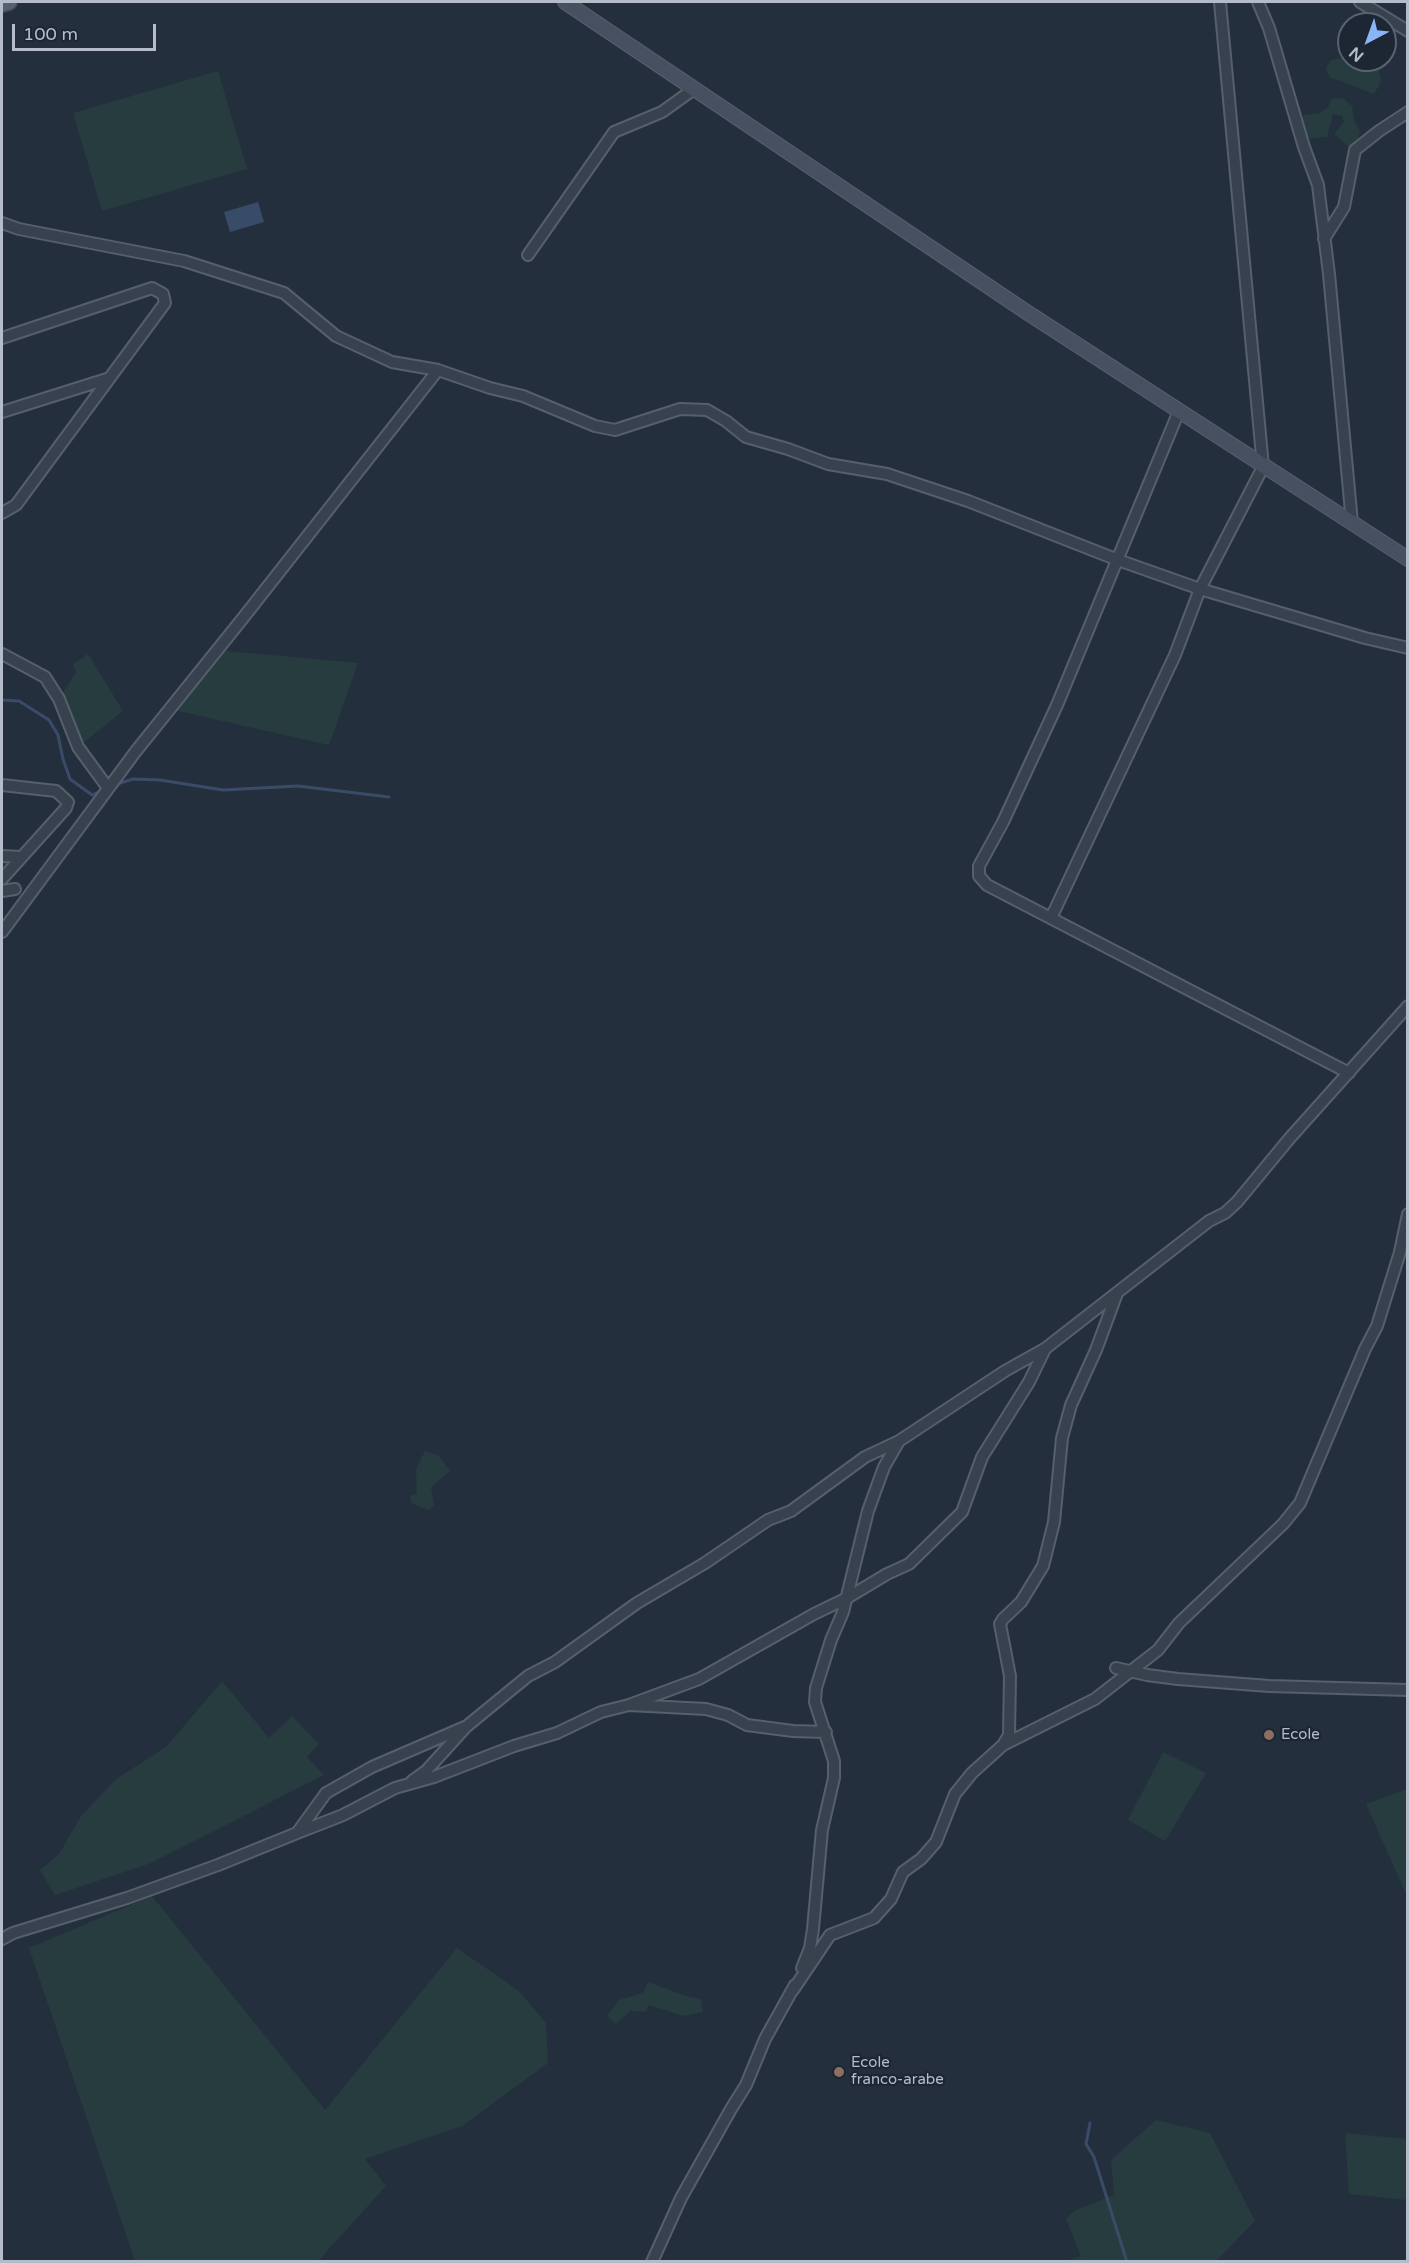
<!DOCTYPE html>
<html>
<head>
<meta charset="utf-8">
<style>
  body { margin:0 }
  #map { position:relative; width:1409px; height:2263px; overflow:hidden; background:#242f3e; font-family:"Varela Round",sans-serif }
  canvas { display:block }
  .frame { position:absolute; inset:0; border:3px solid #b4bcc9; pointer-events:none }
  .north { position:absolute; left:1337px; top:12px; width:60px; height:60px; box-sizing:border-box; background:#1d2633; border:2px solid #59626f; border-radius:50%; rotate:221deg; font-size:16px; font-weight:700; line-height:24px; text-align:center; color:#b4bcc9 }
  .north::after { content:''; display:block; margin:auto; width:21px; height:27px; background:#8ab4f8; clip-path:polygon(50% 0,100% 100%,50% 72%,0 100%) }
  .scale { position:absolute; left:12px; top:24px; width:144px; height:27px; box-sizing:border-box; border:3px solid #b4bcc9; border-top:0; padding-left:8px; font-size:18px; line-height:21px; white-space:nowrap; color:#b4bcc9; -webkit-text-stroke:4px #1d2633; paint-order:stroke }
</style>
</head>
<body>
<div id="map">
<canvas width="1409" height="2263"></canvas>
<div class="frame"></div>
<div class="north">N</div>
<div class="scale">100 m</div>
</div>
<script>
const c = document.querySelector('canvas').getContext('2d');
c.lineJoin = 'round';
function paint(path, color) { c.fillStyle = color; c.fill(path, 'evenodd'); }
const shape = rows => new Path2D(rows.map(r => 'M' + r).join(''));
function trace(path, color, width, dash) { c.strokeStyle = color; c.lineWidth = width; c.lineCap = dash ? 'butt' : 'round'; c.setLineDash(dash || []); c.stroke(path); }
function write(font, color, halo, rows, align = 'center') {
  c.font = font + ' "Varela Round",sans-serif'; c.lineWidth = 4.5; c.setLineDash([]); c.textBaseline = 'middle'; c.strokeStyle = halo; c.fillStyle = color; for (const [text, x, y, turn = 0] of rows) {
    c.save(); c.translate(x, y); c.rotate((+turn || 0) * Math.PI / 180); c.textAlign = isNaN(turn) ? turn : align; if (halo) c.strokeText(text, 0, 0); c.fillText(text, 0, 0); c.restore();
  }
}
const green = shape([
  [1346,56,1349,57,1349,60,1363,60,1378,64,1381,82,1374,94,1330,77,1326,69,1330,61],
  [218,71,247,169,102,211,73,113],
  [1343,98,1352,106,1354,121,1360,131,1358,140,1350,148,1334,134,1344,122,1342,116,1333,114,1327,137,1308,138,1304,135,1300,121,1304,115,1320,113,1328,107,1332,99],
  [217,650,358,663,329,745,169,709],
  [88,654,123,711,78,747,59,699,76,672,73,664],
  [425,1451,438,1455,450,1471,431,1487,434,1506,428,1510,411,1503,410,1496,417,1494,416,1469],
  [222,1681,269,1738,292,1716,319,1744,307,1757,324,1775,151,1863,55,1895,40,1870,59,1854,81,1816,116,1779,166,1747],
  [1163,1752,1206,1773,1165,1841,1128,1820],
  [1407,1789,1408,1789,1407,1896,1366,1804],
  [152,1896,325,2110,457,1948,519,1991,546,2023,548,2063,462,2126,365,2159,386,2186,318,2261,135,2261,29,1948],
  [648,1982,689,1997,701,1999,703,2012,683,2016,649,2005,646,2012,630,2011,616,2024,607,2016,619,2000,643,1993],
  [1156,2120,1210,2133,1255,2221,1216,2261,1067,2261,1081,2256,1066,2219,1074,2211,1114,2195,1111,2160],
  [1345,2133,1407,2139,1407,2200,1349,2194]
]);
const water = shape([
  [258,202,264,222,230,232,224,212]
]);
const stream = shape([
  [2,700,19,701,49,720,58,735,63,759,70,779,92,795,103,790],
  [114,785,133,779,160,780,223,790,298,786,389,797],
  [1090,2123,1086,2144,1094,2157,1127,2262]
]);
const minor = shape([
  [1258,2,1269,28,1304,147,1318,185,1329,274,1352,523],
  [1360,2,1408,31],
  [2,223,19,229,184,261,284,293,336,336,392,362,438,370,490,388,523,396,595,426,615,430,680,409,707,410,726,421,746,437,788,449,828,464,887,474,968,501,1118,560,1200,589,1365,638,1408,648],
  [1324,239,1344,207,1355,150,1379,131,1408,112],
  [528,255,614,132,662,112,694,89],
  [2,338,152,288,163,294,165,303,16,505,2,513],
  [1179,411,1057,705,1003,822,979,866,979,876,987,885,1349,1073],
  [2,412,110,378],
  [2,654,45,677,59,699,78,747,108,788],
  [2,785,56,791,68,802,66,808,2,879],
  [2,856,21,857],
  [2,891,15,889],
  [1051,918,1175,655,1200,589,1263,467,1220,2],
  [2,932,136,751,243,618,438,370],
  [1116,1668,1147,1675,1178,1679,1269,1686,1408,1690],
  [629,1705,699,1679,814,1614,847,1598,887,1574,909,1564,962,1512,982,1457,1029,1382,1045,1349],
  [1003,1745,1009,1735,1010,1676,1000,1624,1003,1619,1021,1602,1043,1566,1054,1522,1062,1438,1071,1405,1096,1350,1116,1296],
  [412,1781,426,1771,465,1728],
  [297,1833,343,1815,395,1788,434,1777,514,1746,557,1733,601,1712,629,1705,706,1709,728,1715,747,1725,793,1731,826,1732],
  [2,1939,13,1933,127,1898,218,1865,297,1833,326,1793,372,1767,467,1726,528,1676,555,1662,637,1603,705,1563,768,1520,791,1511,865,1457,899,1441,1005,1371,1046,1348,1209,1221,1225,1213,1237,1202,1289,1139,1408,1006],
  [802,1968,810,1948,813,1929,822,1830,834,1778,834,1761,815,1702,816,1688,831,1640,843,1612,868,1511,884,1467,899,1441],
  [793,1990,830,1935,874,1918,891,1899,903,1872,921,1859,936,1842,955,1794,972,1773,1003,1745,1095,1699,1158,1650,1179,1623,1283,1524,1300,1503,1365,1349,1377,1326,1400,1252,1408,1214],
  [652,2262,681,2198,731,2109,746,2085,765,2039,795,1985]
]);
const secondary = shape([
  [565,2,1028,313,1408,559]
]);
const primary = shape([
  [2,4,9,2]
]);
const markers = [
  [1269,1735,6,"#8d6e63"],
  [839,2072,6,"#8d6e63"]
];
const poiNames = [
  ["Ecole",1281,1735],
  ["Ecole",851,2063],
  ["franco-arabe",851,2080]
];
paint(green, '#263c3f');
paint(water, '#394c67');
trace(stream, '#394c67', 3);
trace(minor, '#565f6c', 14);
trace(secondary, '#565f6c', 16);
trace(primary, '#414a57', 18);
trace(minor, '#38414e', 10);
trace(secondary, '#465061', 14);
trace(primary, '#56606e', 15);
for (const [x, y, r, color] of markers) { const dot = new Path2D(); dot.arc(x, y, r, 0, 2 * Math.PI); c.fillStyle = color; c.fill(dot); trace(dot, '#1d2633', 2); }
write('15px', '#b4bcc9', '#1d2633', poiNames, 'left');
</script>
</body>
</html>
